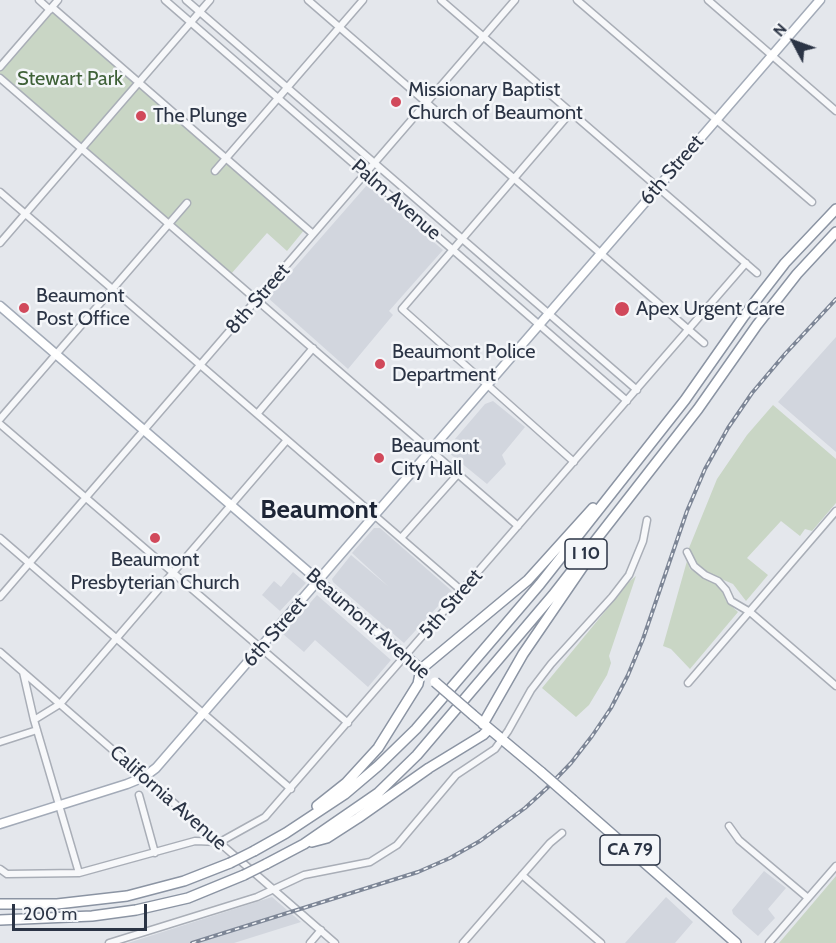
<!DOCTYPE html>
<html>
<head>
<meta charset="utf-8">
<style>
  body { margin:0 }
  #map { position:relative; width:836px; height:943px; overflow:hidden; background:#e4e7ec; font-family:Cabin,sans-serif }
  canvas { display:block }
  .north { position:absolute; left:764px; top:12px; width:60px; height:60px; -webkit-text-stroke:4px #f4f6f9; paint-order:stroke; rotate:311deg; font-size:16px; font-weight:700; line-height:24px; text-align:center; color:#2b3445 }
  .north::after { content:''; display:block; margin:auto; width:21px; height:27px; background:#2b3445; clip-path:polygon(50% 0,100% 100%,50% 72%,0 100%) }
  .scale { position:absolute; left:12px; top:904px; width:135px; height:27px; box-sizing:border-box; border:3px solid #2b3445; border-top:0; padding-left:8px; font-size:18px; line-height:21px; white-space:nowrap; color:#2b3445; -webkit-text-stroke:4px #f4f6f9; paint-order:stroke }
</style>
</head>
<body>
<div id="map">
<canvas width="836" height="943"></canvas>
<div class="north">N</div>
<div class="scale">200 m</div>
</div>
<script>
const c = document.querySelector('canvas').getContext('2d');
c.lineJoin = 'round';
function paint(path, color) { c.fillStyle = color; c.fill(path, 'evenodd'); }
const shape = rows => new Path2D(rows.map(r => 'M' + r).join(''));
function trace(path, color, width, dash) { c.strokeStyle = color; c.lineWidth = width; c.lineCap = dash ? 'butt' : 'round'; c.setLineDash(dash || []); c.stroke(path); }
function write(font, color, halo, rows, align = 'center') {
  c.font = font + ' Cabin,sans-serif'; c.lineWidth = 5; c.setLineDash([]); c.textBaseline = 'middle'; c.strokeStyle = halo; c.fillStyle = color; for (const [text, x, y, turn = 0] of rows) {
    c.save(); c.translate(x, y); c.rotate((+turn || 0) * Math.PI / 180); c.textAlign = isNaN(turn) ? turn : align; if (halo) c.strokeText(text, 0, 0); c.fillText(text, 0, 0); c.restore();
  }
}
const built = shape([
  [367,185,443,250,389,311,393,315,348,369,268,298],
  [836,337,836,452,778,402],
  [493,401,525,427,502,455,506,464,487,484,449,453,449,446,485,404],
  [374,528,380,528,452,591,404,643,333,582,332,579,351,555,389,587,352,553],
  [293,572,306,583,280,611,262,595,274,581,281,587],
  [317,595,391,660,368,687,315,640,304,652,283,634],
  [764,871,786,888,768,909,775,918,758,936,733,914,732,910],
  [272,897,301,922,234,943,128,943],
  [666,897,693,922,675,943,625,943]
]);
const green = shape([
  [52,6,305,229,287,251,267,233,231,274,0,75,0,66],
  [773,405,836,459,836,503,812,531,805,529,800,536,781,521,747,558,768,575,746,601,733,584,707,573,696,563,689,548,717,479,747,435],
  [687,561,690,569,716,584,723,591,726,601,738,612,690,669,671,649,663,646],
  [636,576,609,656,611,663,607,675,589,705,576,717,542,688,630,581],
  [836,876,836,943,779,943,808,909]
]);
const minor = shape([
  [39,0,50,10],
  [165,0,627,401],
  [186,0,637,390],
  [308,0,704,343],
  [441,0,757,273],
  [577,0,812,202],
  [708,0,836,111],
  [52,7,313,234],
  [0,67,58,0],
  [0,78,518,526],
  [571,112,402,309,574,462],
  [215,171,363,0],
  [0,192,462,591],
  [0,243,210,0],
  [257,414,313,348],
  [0,419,187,203],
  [0,424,348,723],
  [0,538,291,789],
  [401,538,458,474],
  [687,552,694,566,705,575,718,581,726,590,731,601,750,612,836,686],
  [0,597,515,0],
  [0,652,335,943],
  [23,672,34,720,79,873],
  [688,683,836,511],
  [34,720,60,704,287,440],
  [0,742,37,730],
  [139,795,155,853],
  [729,826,739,840,808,898],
  [0,869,7,874,79,873,195,841,220,842,265,817,746,263],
  [522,875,601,943],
  [109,943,257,897,304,875,370,862,397,845,456,775,495,749,508,731,531,690,551,664,612,597,629,575,643,541,647,520],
  [310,943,321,930],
  [463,943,550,843,562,833],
  [769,943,836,866]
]);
const major = shape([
  [0,306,421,669],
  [0,824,127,784,144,777,156,768,820,0]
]);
const highway = shape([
  [473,715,541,772],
  [483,724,523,654,586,562],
  [573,800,736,943],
  [317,806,346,783,378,748,418,684,421,669,528,580,593,508],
  [312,842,327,838,358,818,429,768,483,735,489,729],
  [254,851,286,833,345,794,378,766,416,729,540,584,685,400,744,316,785,263,836,209],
  [266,864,304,844,378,793,417,755,553,595,698,409,757,325,797,274,836,232],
  [0,904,57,904,127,896,184,881,230,863],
  [0,920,92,916,136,910,188,898,244,875]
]);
const rail = shape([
  [192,943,418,872,450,858,480,841,525,808,546,789,571,763,592,736,611,708,628,675,643,639,687,511,705,469,728,428,752,393,785,354,836,299]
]);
const highwayBridge = shape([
  [435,682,473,715],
  [541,772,573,800],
  [230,863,254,851],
  [244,875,266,864]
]);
const markers = [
  [396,102,6,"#d1495b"],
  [141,116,6,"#d1495b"],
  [24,308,6,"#d1495b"],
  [622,309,8,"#d1495b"],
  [380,364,6,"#d1495b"],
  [379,458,6,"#d1495b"],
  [155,538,6,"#d1495b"]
];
const shields = [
  [586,554,42],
  [630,850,60]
];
const shieldNames = [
  ["I 10",586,554],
  ["CA 79",630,850]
];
const parkNames = [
  ["Stewart Park",70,79]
];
const poiNames = [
  ["Missionary Baptist",408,90],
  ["Church of Beaumont",408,113],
  ["The Plunge",153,116],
  ["Beaumont",36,296],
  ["Post Office",36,319],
  ["Apex Urgent Care",636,309],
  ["Beaumont Police",392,352],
  ["Department",392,375],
  ["Beaumont",391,446],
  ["City Hall",391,469],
  ["Beaumont",155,560,"center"],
  ["Presbyterian Church",155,583,"center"]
];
const streetNames = [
  ["6th Street",672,170,-49],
  ["Palm Avenue",396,200,41],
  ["8th Street",258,299,-49],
  ["5th Street",451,604,-49],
  ["Beaumont Avenue",368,624,41],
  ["6th Street",275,632,-49],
  ["California Avenue",168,798,41]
];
const districtNames = [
  ["Beaumont",319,510]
];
paint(built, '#d2d6de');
paint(green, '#c9d6c5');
trace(minor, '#a9aeb7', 9);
trace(major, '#a3abb8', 11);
trace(highway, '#8b94a3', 12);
trace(minor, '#f7f8fa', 6);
trace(major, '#fff', 8);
trace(highway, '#fff', 9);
trace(rail, '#7d8696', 4);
trace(rail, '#f4f6f9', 1.5, [4.5]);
trace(highwayBridge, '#8b94a3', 12, []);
trace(highwayBridge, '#fff', 9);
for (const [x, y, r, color] of markers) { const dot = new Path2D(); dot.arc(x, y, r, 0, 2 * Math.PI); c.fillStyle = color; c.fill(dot); trace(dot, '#f4f6f9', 2); }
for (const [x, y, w] of shields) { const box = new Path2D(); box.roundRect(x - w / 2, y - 15, w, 30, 4.5); c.fillStyle = '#f4f6f9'; c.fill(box); trace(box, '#2b3445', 1.5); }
write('bold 18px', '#2b3445', null, shieldNames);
write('20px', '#3f6138', '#f4f6f9', parkNames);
write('20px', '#2b3445', '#f4f6f9', poiNames, 'left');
write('20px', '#2b3445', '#f4f6f9', streetNames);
write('bold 26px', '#1d2536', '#f4f6f9', districtNames);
</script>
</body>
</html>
